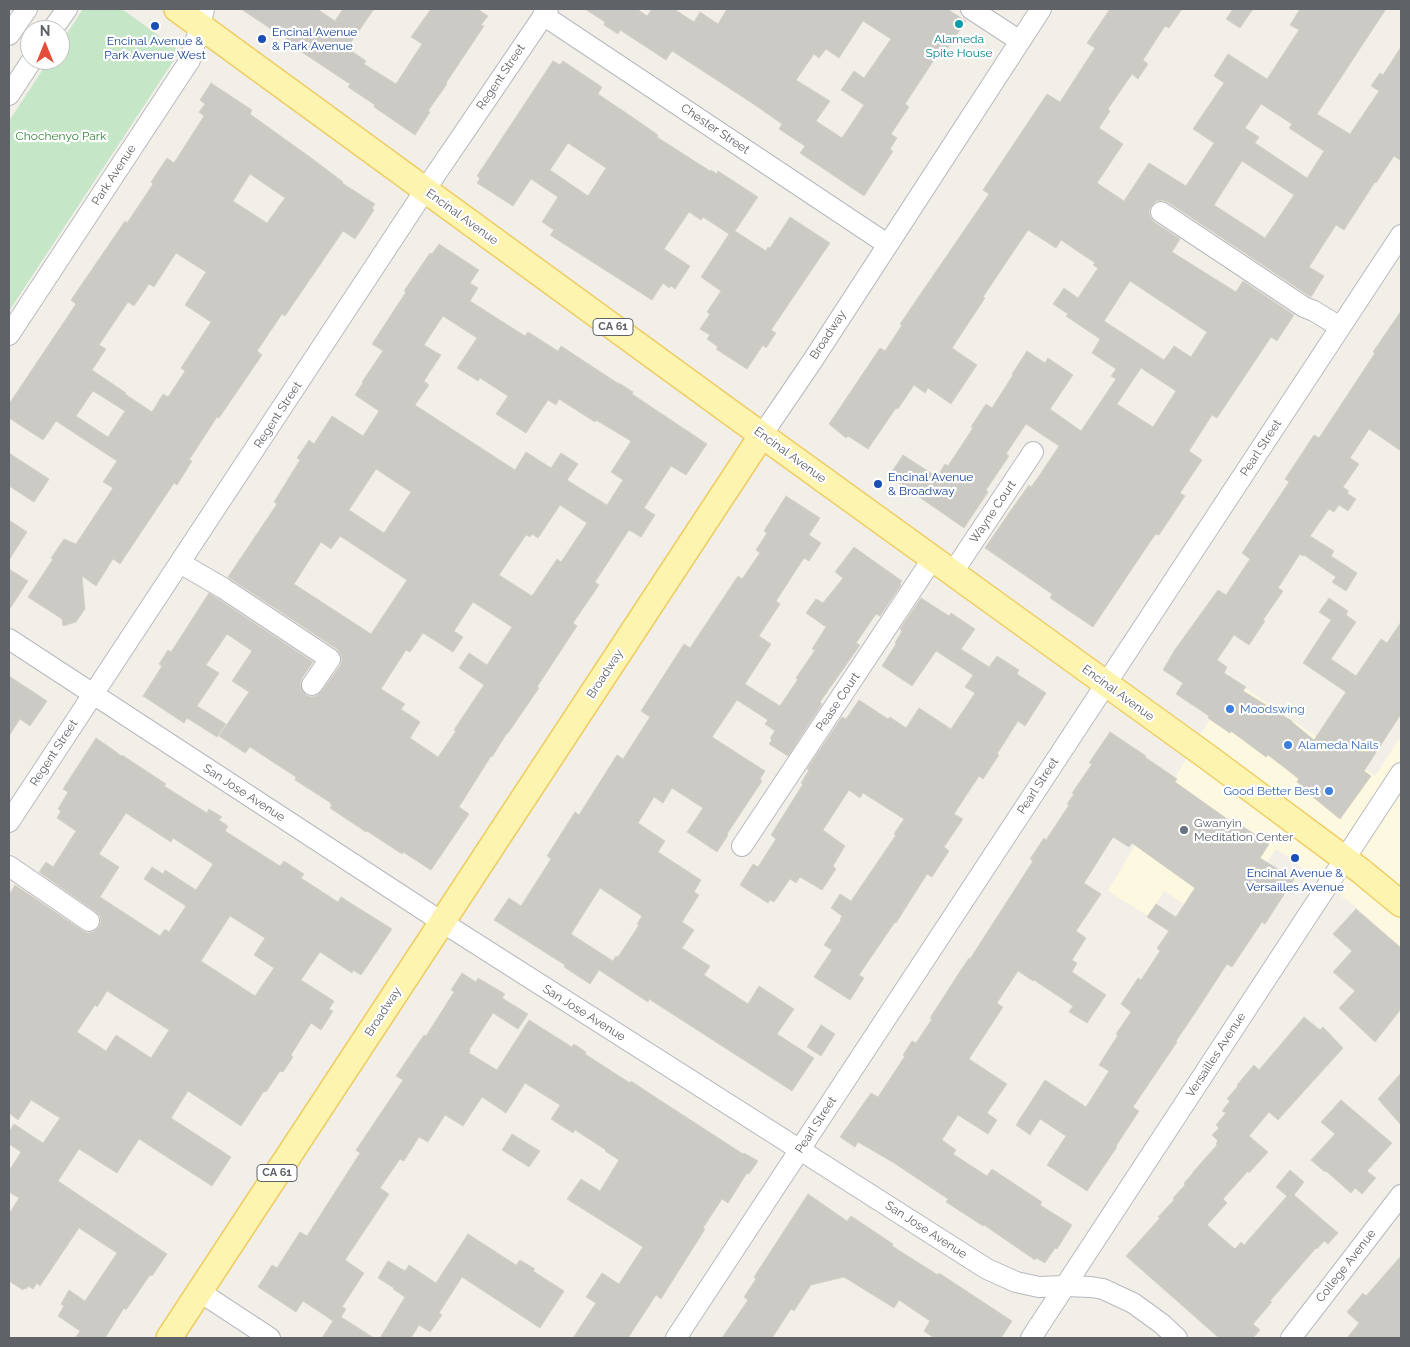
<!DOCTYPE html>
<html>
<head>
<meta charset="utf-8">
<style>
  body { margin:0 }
  #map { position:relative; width:1410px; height:1347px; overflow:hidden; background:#f1efe8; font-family:Raleway,sans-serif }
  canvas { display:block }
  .frame { position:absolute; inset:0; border:10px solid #5f6267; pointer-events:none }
  .north { position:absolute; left:20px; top:20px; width:50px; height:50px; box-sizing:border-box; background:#fff; border:1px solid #bfc0c2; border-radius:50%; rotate:0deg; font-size:14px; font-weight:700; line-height:20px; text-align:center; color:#5f6267 }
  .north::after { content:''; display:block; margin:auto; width:18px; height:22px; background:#e64d38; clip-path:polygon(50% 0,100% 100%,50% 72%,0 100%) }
</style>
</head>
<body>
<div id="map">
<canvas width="1410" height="1347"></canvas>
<div class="frame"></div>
<div class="north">N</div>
</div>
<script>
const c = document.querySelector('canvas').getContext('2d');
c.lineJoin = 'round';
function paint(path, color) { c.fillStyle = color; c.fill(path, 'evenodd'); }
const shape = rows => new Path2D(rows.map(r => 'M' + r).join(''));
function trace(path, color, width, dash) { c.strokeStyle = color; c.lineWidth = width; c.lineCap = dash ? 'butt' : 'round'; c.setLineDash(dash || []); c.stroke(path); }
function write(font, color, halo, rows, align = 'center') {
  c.font = font + ' Raleway,sans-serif'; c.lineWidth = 4.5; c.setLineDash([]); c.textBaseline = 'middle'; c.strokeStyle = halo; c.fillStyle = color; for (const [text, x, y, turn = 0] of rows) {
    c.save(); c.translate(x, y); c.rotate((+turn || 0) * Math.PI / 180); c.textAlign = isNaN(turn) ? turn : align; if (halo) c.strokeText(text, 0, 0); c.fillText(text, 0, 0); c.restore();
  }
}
const commercial = shape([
  [1233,680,1375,776,1399,739,1401,741,1401,947,1351,903,1276,849,1222,929,1164,891,1148,916,1108,891]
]);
const green = shape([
  [83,9,122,9,180,51,9,311,9,121,49,60,60,60,60,44]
]);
const building = shape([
  [241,9,317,9,335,21,343,9,374,9,347,48,366,61,364,64,396,84,422,44,411,37,431,9,477,9,488,16,481,25,484,26,446,83,447,84,428,111,430,112,415,135,374,107,375,105,348,87,350,84,297,49,298,47,241,9],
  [585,9,637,9,647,16,652,9,674,9,694,22,700,12,718,24,727,9,947,9,966,21,940,59,936,57,905,104,909,107,891,134,897,138,890,149,893,151,864,196,800,153,805,146,779,129,782,124,752,103,672,51,666,60,620,30,618,34,604,25,605,22,585,9],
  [863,21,891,39,864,78,854,71,841,90,864,105,842,138,816,121,830,101,796,80,814,54,819,58,826,49,839,58,863,21],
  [1110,9,1182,9,1169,28,1165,26,1143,60,1148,64,1138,79,1132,74,1108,109,1110,111,1099,128,1123,144,1097,183,1124,201,1149,163,1186,186,1214,143,1193,129,1224,83,1214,76,1228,54,1267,79,1299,30,1290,25,1300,9,1386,9,1317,114,1350,134,1379,91,1371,86,1380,73,1383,75,1401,47,1401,161,1394,156,1376,183,1375,182,1344,230,1336,225,1309,267,1324,276,1311,297,1168,202,1162,200,1156,201,1151,206,1149,211,1150,217,1154,222,1180,239,1172,252,1236,292,1243,281,1294,315,1277,341,1271,337,1217,418,1212,415,1189,451,1202,460,1180,493,1185,496,1159,535,1156,534,1150,542,1093,627,1050,598,1052,594,985,548,1011,510,1029,485,1031,487,1039,476,1059,446,1026,424,1006,454,1009,456,986,490,988,492,964,528,889,476,903,455,937,477,945,464,948,466,973,428,971,427,986,404,992,408,1013,375,1012,374,1027,351,1045,363,1048,358,1073,375,1050,409,1081,431,1116,379,1111,376,1116,369,1092,353,1100,339,1066,316,1068,314,1053,304,1064,288,1078,298,1098,268,1093,265,1095,263,1061,240,1056,248,1028,230,983,297,985,298,952,348,977,365,951,404,928,388,925,393,914,385,898,409,896,408,868,449,848,436,846,438,829,424,880,348,885,351,902,325,900,324,989,194,983,190,1047,94,1060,102,1095,48,1087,43,1110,9],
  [1261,104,1292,124,1289,128,1324,151,1307,178,1255,143,1259,137,1245,128,1261,104],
  [1242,161,1294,195,1265,238,1214,205,1242,161],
  [1130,281,1207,332,1191,357,1174,346,1164,360,1104,321,1130,281],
  [1141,368,1176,391,1153,427,1117,404,1141,368],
  [1233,9,1253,9,1240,28,1226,19,1233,9],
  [553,61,560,65,563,61,602,87,598,94,638,121,658,135,657,137,710,171,711,170,717,174,718,171,758,197,735,231,766,251,768,247,770,248,790,217,830,243,771,330,776,333,766,348,763,345,747,369,716,349,718,347,707,339,710,335,700,329,710,314,707,312,721,291,701,277,729,234,703,217,701,220,689,212,664,249,690,266,675,289,671,286,669,288,663,283,652,300,550,235,554,230,542,222,558,197,531,179,513,206,477,183,480,178,477,176,553,61],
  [568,143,606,168,588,196,550,170,568,143],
  [211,83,252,110,250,114,314,160,343,182,342,183,375,204,372,208,374,210,355,239,343,231,285,316,282,314,257,351,262,355,219,418,217,417,189,460,192,461,177,485,174,483,120,564,113,559,96,586,82,576,85,609,76,622,63,626,62,619,28,597,53,559,51,558,64,539,76,544,113,488,103,482,117,461,56,421,43,440,9,418,9,404,76,304,71,300,125,221,127,223,153,184,151,182,167,158,174,163,204,116,199,112,205,104,200,100,211,83],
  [250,174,285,198,267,223,233,201,250,174],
  [176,253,206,272,185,305,211,322,181,368,185,371,168,397,163,394,152,412,125,394,126,393,92,370,106,349,99,345,128,302,134,306,149,284,154,287,176,253],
  [93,391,125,411,108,437,76,416,93,391],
  [439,244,479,270,470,283,478,288,470,301,525,336,528,332,558,351,561,346,619,384,619,383,633,392,632,394,707,444,686,475,671,466,644,508,655,515,641,537,629,530,595,582,599,585,573,623,577,626,537,687,539,688,508,733,507,733,492,757,491,756,459,807,469,814,431,870,403,852,402,854,367,831,366,832,330,808,332,805,330,804,331,803,295,780,296,777,250,747,245,753,219,736,249,692,232,681,252,651,227,634,206,665,219,673,197,706,226,724,217,737,187,718,184,723,143,696,162,666,159,664,168,650,171,652,209,593,313,662,302,678,300,684,302,690,306,695,311,697,317,696,321,692,340,666,342,660,341,654,337,649,228,577,277,504,274,502,295,468,300,460,297,458,309,440,314,444,332,416,363,436,379,411,355,395,363,383,362,382,383,351,372,344,406,292,404,291,430,253,432,254,439,244],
  [443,316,477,338,457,368,478,381,480,378,508,396,496,414,526,433,548,400,556,405,559,399,595,422,596,420,631,441,611,472,623,480,607,505,567,480,578,464,561,453,551,468,526,452,515,470,415,405,429,385,424,381,441,355,424,345,443,316],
  [376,469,411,492,384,533,349,510,376,469],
  [560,505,587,523,561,562,557,559,532,596,499,575,526,535,530,537,532,534,538,538,560,505],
  [340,536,407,580,371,634,294,584,321,542,331,549,340,536],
  [473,602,512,627,487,665,469,653,459,668,484,685,454,730,456,731,438,757,410,738,420,722,401,709,405,704,381,689,406,650,410,652,423,633,453,652,463,637,454,631,473,602],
  [1401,311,1401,451,1369,429,1350,458,1359,464,1343,487,1349,491,1347,493,1356,499,1348,511,1339,505,1334,512,1329,509,1310,536,1334,551,1331,556,1357,573,1346,591,1332,582,1336,577,1304,555,1303,556,1300,554,1278,588,1283,591,1263,620,1265,621,1249,645,1234,635,1217,660,1227,667,1224,673,1246,687,1243,691,1292,721,1292,722,1314,740,1346,692,1303,663,1331,620,1319,612,1329,598,1348,611,1346,615,1356,622,1331,659,1356,676,1381,639,1387,643,1401,622,1401,714,1364,771,1371,776,1340,819,1313,797,1315,795,1297,782,1299,779,1285,768,1268,755,1266,757,1231,731,1230,733,1208,718,1209,716,1176,694,1183,683,1163,670,1174,651,1218,590,1226,595,1250,559,1242,553,1289,482,1285,479,1314,435,1319,438,1375,353,1373,352,1401,311],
  [9,453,49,479,34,502,9,486,9,453],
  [786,496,820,518,809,535,821,543,809,561,804,558,776,601,780,604,759,636,771,644,745,684,780,706,798,679,796,678,815,650,812,649,826,627,806,613,816,599,823,603,843,578,835,572,854,547,902,581,900,584,901,585,880,616,876,614,856,643,860,645,820,702,822,704,788,756,769,744,772,740,770,738,775,731,765,724,768,720,737,700,712,737,765,771,760,779,762,781,727,834,728,835,717,852,687,832,703,808,672,788,663,803,654,797,638,823,665,841,658,852,701,880,694,892,699,895,682,922,694,930,682,948,710,966,704,975,748,1004,759,986,794,1009,777,1034,814,1058,792,1091,649,999,648,1002,599,970,590,984,564,967,565,965,494,920,509,898,521,906,551,859,547,856,575,812,579,815,617,755,623,759,650,717,641,711,684,644,690,648,738,576,742,579,760,553,756,550,767,533,764,531,786,496],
  [600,888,642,916,637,924,639,925,618,957,616,956,613,961,571,934,600,888],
  [9,520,27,532,9,560,9,520],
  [9,569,28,581,9,610,9,569],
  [921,598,949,616,951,613,975,629,961,649,989,667,997,656,1019,670,1017,674,1046,693,1025,726,1018,721,997,754,999,755,983,779,979,776,954,814,963,819,944,847,949,851,932,877,927,874,896,923,895,922,859,975,864,978,850,1000,814,977,832,950,824,945,841,920,840,919,842,916,831,908,840,894,851,901,896,835,894,834,904,819,863,793,860,798,849,790,823,830,845,846,833,866,836,869,822,890,800,877,796,883,790,879,774,902,770,900,768,903,740,885,753,864,758,867,776,839,771,835,803,784,801,783,809,770,807,769,842,717,846,719,859,700,888,719,890,717,906,728,919,708,951,729,975,693,965,687,973,675,936,651,912,686,882,666,896,644,895,643,902,631,900,629,921,598],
  [9,676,47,701,30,726,20,719,9,736,9,676],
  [1110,732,1146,756,1145,757,1177,779,1175,782,1237,826,1239,824,1269,844,1260,858,1294,879,1265,924,1262,922,1232,967,1227,964,1197,1010,1176,1041,1177,1042,1133,1107,1139,1111,1116,1146,1117,1147,1087,1191,1047,1165,1066,1136,1040,1119,1030,1135,1016,1125,1045,1080,1086,1107,1109,1071,1099,1065,1118,1035,1116,1034,1131,1012,1121,1004,1138,978,1141,980,1160,951,1157,948,1169,931,1147,917,1156,904,1176,917,1195,888,1132,843,1129,847,1113,837,1084,883,1101,894,1076,931,1086,938,1072,960,1077,963,1072,972,1106,995,1087,1023,1069,1012,1073,1006,1034,980,1033,981,1018,971,997,1003,1003,1007,969,1059,1007,1084,987,1113,997,1120,988,1134,958,1115,942,1140,956,1150,953,1154,987,1176,992,1169,1042,1202,1040,1205,1072,1225,1057,1249,1055,1248,1045,1263,1036,1258,1035,1260,984,1225,983,1226,946,1202,948,1199,894,1163,858,1142,855,1147,840,1137,871,1093,878,1097,905,1056,903,1055,912,1041,916,1043,932,1019,930,1018,959,973,969,958,970,959,1033,861,1030,859,1044,838,1046,840,1069,805,1067,804,1074,794,1072,793,1092,764,1089,763,1110,732],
  [96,738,115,751,121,756,122,755,166,784,164,786,207,813,209,809,222,817,219,820,228,826,225,831,280,866,284,861,304,874,301,878,338,902,341,897,392,929,361,975,353,970,352,973,320,952,301,980,334,1001,329,1009,333,1011,321,1030,311,1023,291,1055,293,1057,283,1072,280,1071,266,1092,264,1091,241,1126,188,1091,171,1118,231,1157,212,1186,139,1139,117,1173,79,1149,58,1181,167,1254,152,1276,150,1275,126,1310,124,1308,105,1338,75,1338,80,1331,58,1316,64,1306,61,1304,69,1290,85,1301,117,1253,79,1228,40,1286,37,1283,33,1289,28,1286,26,1289,24,1288,23,1290,9,1281,9,1214,19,1198,9,1192,9,1171,21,1152,9,1144,9,1132,14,1124,43,1143,60,1118,31,1100,18,1120,9,1113,9,895,15,885,83,931,88,933,94,932,99,927,101,922,100,916,96,912,39,872,46,862,53,867,76,831,57,818,61,811,58,809,68,792,63,789,96,738],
  [126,813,171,842,173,838,213,864,196,890,165,870,163,874,152,867,144,879,186,906,169,932,165,929,160,936,100,897,119,867,99,854,126,813],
  [230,916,265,938,254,955,274,968,255,996,201,961,230,916],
  [107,991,169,1030,151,1058,116,1035,106,1051,77,1032,95,1005,97,1007,107,991],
  [1356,909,1401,948,1401,1009,1375,1042,1339,1008,1355,991,1333,972,1352,951,1333,934,1356,909],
  [462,973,476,982,478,978,505,994,502,998,528,1014,518,1029,493,1013,469,1050,470,1051,469,1053,497,1070,529,1020,572,1047,574,1044,586,1052,585,1054,630,1083,631,1081,649,1093,743,1154,744,1153,758,1161,749,1174,747,1173,728,1203,722,1199,703,1228,705,1229,661,1299,656,1295,628,1338,573,1338,596,1303,586,1297,602,1273,619,1284,643,1247,567,1199,581,1179,600,1191,619,1160,605,1151,606,1150,575,1130,573,1133,551,1119,560,1105,525,1083,506,1113,482,1097,463,1126,445,1115,428,1142,419,1137,404,1161,400,1159,380,1188,389,1194,345,1260,364,1273,342,1307,346,1309,341,1317,374,1338,322,1338,333,1321,303,1301,296,1312,258,1287,272,1265,277,1268,300,1232,307,1236,337,1189,360,1153,356,1150,403,1080,396,1076,424,1035,426,1036,454,992,451,990,462,973],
  [1304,1017,1320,1030,1323,1027,1343,1048,1278,1120,1269,1112,1249,1136,1268,1152,1249,1173,1248,1171,1223,1199,1227,1203,1207,1225,1235,1249,1241,1242,1244,1245,1287,1196,1276,1187,1290,1170,1304,1182,1294,1195,1338,1233,1328,1244,1324,1241,1317,1249,1316,1248,1270,1301,1272,1302,1253,1324,1260,1330,1253,1338,1219,1338,1126,1256,1160,1218,1158,1217,1174,1200,1173,1198,1185,1185,1184,1183,1193,1173,1193,1172,1217,1145,1216,1143,1218,1141,1212,1135,1219,1128,1216,1125,1226,1113,1222,1111,1230,1101,1227,1099,1238,1086,1237,1085,1254,1065,1259,1070,1304,1017],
  [821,1025,835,1034,821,1056,807,1047,821,1025],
  [1401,1073,1401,1125,1378,1099,1401,1073],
  [1341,1100,1392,1143,1367,1171,1376,1178,1362,1194,1355,1188,1351,1193,1326,1171,1325,1172,1311,1160,1335,1134,1321,1122,1341,1100],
  [512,1134,540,1151,529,1167,502,1150,512,1134],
  [808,1194,847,1221,851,1216,893,1244,892,1246,938,1275,939,1273,1012,1321,1001,1338,934,1338,924,1331,930,1321,899,1300,894,1308,844,1277,811,1285,794,1311,791,1309,772,1338,722,1338,748,1300,744,1297,756,1279,754,1277,808,1194],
  [468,1234,516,1265,520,1260,535,1269,533,1271,564,1291,540,1328,462,1277,439,1313,442,1315,430,1332,419,1325,411,1338,380,1338,405,1297,393,1289,394,1288,378,1278,388,1261,405,1271,409,1265,436,1283,468,1234],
  [1401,1256,1401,1338,1347,1338,1359,1323,1347,1312,1363,1293,1366,1296,1401,1256]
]);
const minor = shape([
  [971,9,1020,41],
  [543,15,887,244],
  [52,30,67,9],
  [9,35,27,9],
  [9,95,32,60],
  [1161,212,1304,307,1314,311,1340,327],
  [9,335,190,60,200,26,204,9],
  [762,435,813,360,1041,9],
  [180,563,223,588,330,659,312,685],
  [953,572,1033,452],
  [9,639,442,922,987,1269,1016,1282,1039,1287,1065,1286,1091,1287,1103,1289,1133,1303,1162,1324,1177,1338],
  [9,822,425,190,548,9],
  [742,846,933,558],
  [9,866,89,921],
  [200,1292,270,1338],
  [676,1338,1401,235],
  [1031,1338,1401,773],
  [1291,1338,1401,1195]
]);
const major = shape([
  [177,9,734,415,1209,758,1361,871,1401,904],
  [169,1338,762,435]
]);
const markers = [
  [959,24,5,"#0f9aa8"],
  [155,26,5,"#1a4fb4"],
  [262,39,5,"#1a4fb4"],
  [878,484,5,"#1a4fb4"],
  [1230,709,5,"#3f7fe0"],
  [1288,745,5,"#3f7fe0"],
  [1329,791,5,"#3f7fe0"],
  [1184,830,5,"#6b7280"],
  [1295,858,5,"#1a4fb4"]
];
const shields = [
  [613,327,40],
  [277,1173,40]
];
const shieldNames = [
  ["CA 61",613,327],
  ["CA 61",277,1173]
];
const transitNames = [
  ["Encinal Avenue",272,32],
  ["& Park Avenue",272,46],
  ["Encinal Avenue &",155,41,"center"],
  ["Park Avenue West",155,55,"center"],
  ["Encinal Avenue",888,477],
  ["& Broadway",888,491],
  ["Encinal Avenue &",1295,873,"center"],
  ["Versailles Avenue",1295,887,"center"]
];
const cultureNames = [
  ["Alameda",959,39],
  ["Spite House",959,53]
];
const streetNames = [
  ["Regent Street",501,77,-56],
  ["Chester Street",715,129,34],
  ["Park Avenue",114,175,-57],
  ["Encinal Avenue",462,217,36],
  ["Broadway",828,335,-57],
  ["Regent Street",278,415,-57],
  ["Pearl Street",1261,448,-57],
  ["Encinal Avenue",790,455,36],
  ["Wayne Court",993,512,-56],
  ["Broadway",605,674,-57],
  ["Encinal Avenue",1118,693,36],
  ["Pease Court",838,702,-56],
  ["Regent Street",54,753,-57],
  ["Pearl Street",1038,786,-57],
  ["San Jose Avenue",244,793,33],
  ["Broadway",383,1012,-57],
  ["San Jose Avenue",584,1013,32],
  ["Versailles Avenue",1216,1055,-57],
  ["Pearl Street",816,1125,-57],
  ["San Jose Avenue",926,1230,33],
  ["College Avenue",1346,1266,-52]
];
const parkNames = [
  ["Chochenyo Park",61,136]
];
const shopNames = [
  ["Moodswing",1240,709],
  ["Alameda Nails",1298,745],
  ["Good Better Best",1319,791,"right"]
];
const worshipNames = [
  ["Gwanyin",1194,823],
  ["Meditation Center",1194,837]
];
paint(commercial, '#fdf8e0');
paint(green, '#c5e7c7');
paint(building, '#cccac4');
trace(building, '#d5d1c6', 1);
trace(minor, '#b8b9be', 22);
trace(major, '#efcd63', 28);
trace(minor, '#fff', 20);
trace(major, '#fdf4b0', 25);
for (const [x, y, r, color] of markers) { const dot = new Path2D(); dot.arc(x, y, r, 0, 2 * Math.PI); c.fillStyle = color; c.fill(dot); trace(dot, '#fff', 2); }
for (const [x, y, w] of shields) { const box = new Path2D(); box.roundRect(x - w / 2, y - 8.5, w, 17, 4); c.fillStyle = '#fff'; c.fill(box); trace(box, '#5f6267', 1); }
write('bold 11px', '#5f6267', null, shieldNames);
write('12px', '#164399', '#fff', transitNames, 'left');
write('12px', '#0d838f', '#fff', cultureNames);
write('12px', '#5f6267', '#fff', streetNames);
write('12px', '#38863f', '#fff', parkNames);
write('12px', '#366cbe', '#fff', shopNames, 'left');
write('12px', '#5b616d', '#fff', worshipNames, 'left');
</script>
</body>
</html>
